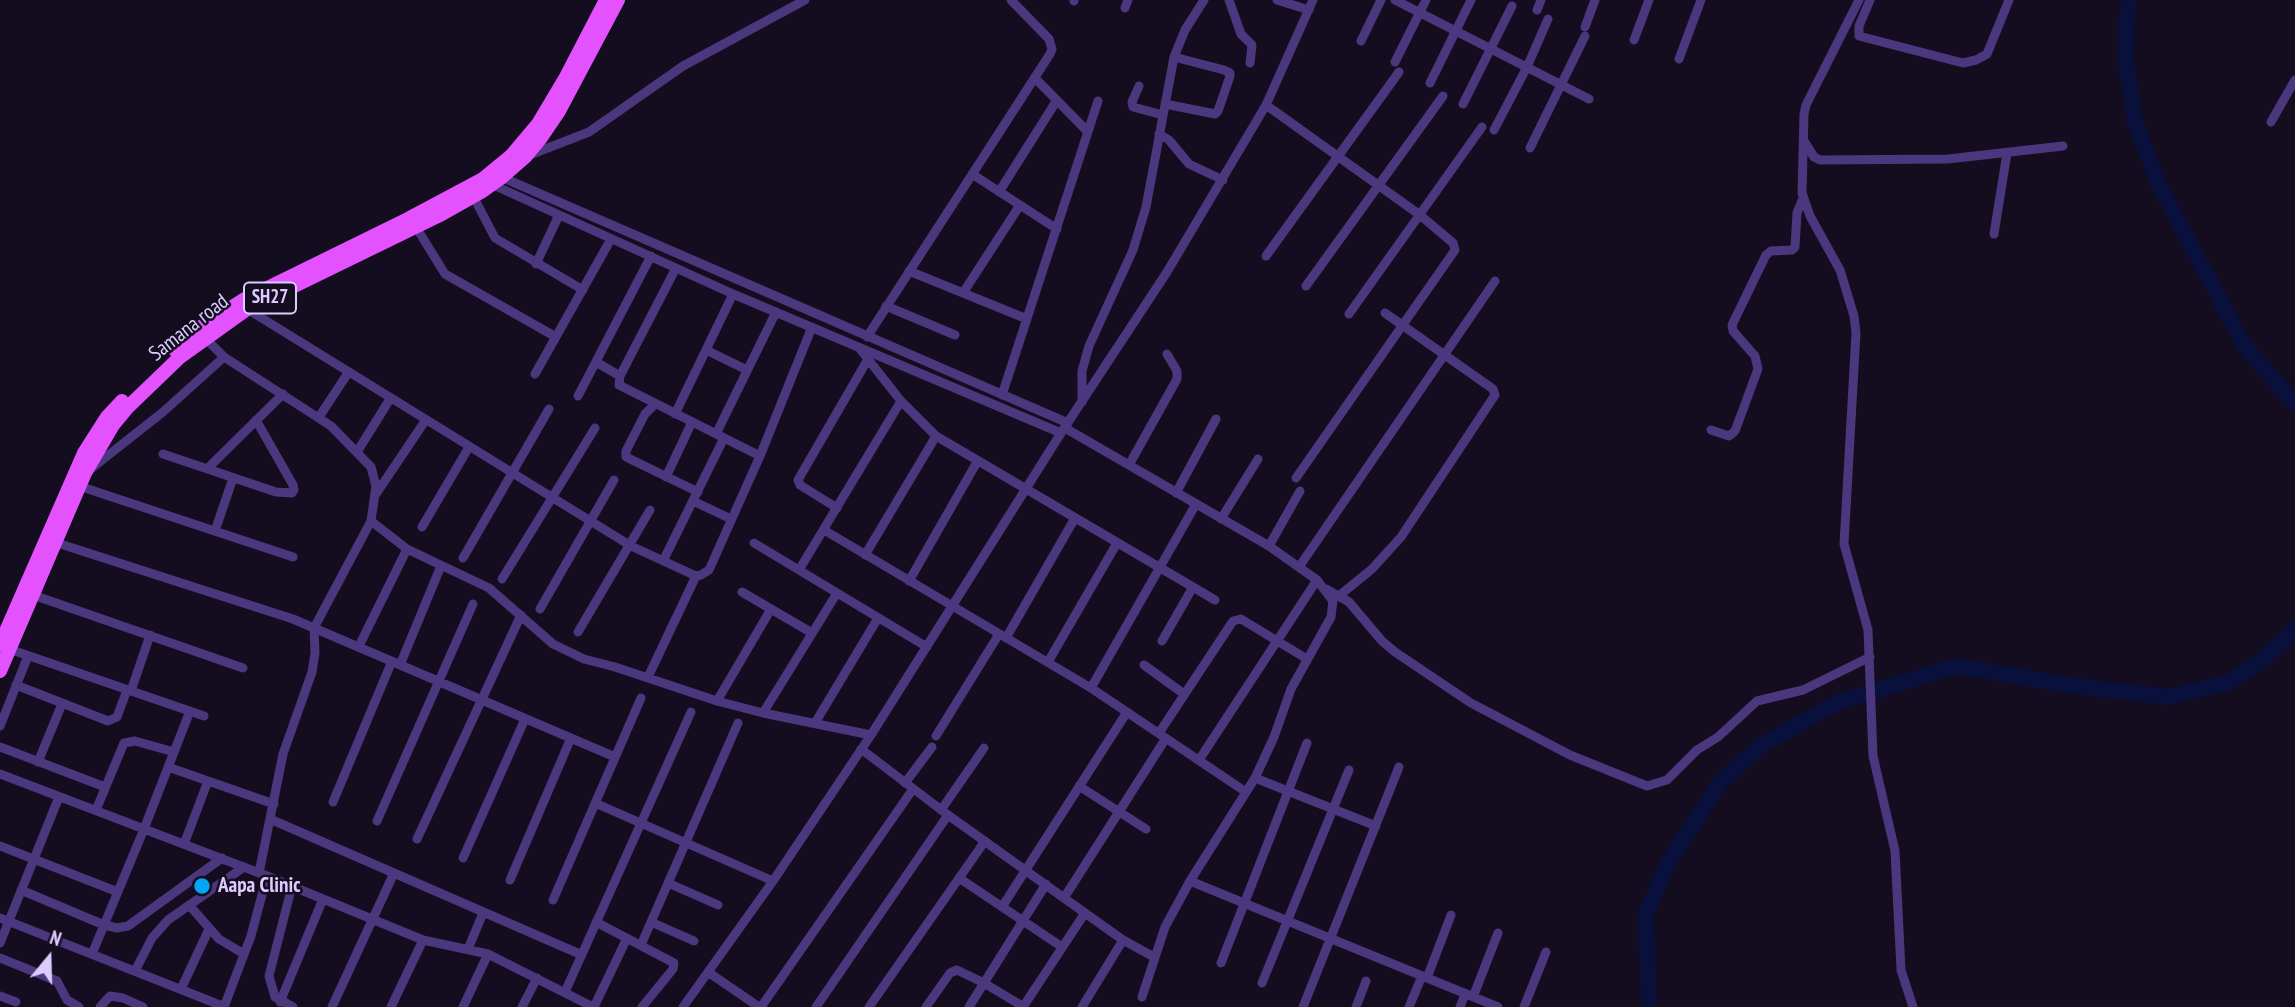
<!DOCTYPE html>
<html>
<head>
<meta charset="utf-8">
<style>
  body { margin:0 }
  #map { position:relative; width:2295px; height:1007px; overflow:hidden; background:#140c1f; font-family:"PT Sans Narrow",sans-serif }
  canvas { display:block }
  .north { position:absolute; left:14px; top:923px; width:70px; height:70px; -webkit-text-stroke:5px #140c1f; paint-order:stroke; rotate:19deg; font-size:19px; font-weight:700; line-height:28px; text-align:center; color:#dccbff }
  .north::after { content:''; display:block; margin:auto; width:24px; height:32px; background:#dccbff; clip-path:polygon(50% 0,100% 100%,50% 72%,0 100%) }
</style>
</head>
<body>
<div id="map">
<canvas width="2295" height="1007"></canvas>
<div class="north">N</div>
</div>
<script>
const c = document.querySelector('canvas').getContext('2d');
c.lineJoin = 'round';
const shape = rows => new Path2D(rows.map(r => 'M' + r).join(''));
function trace(path, color, width, dash) { c.strokeStyle = color; c.lineWidth = width; c.lineCap = dash ? 'butt' : 'round'; c.setLineDash(dash || []); c.stroke(path); }
function write(font, color, halo, rows, align = 'center') {
  c.font = font + ' "PT Sans Narrow",sans-serif'; c.lineWidth = 5; c.setLineDash([]); c.textBaseline = 'middle'; c.strokeStyle = halo; c.fillStyle = color; for (const [text, x, y, turn = 0] of rows) {
    c.save(); c.translate(x, y); c.rotate((+turn || 0) * Math.PI / 180); c.textAlign = isNaN(turn) ? turn : align; if (halo) c.strokeText(text, 0, 0); c.fillText(text, 0, 0); c.restore();
  }
}
const river = shape([
  [2129,0,2127,15,2126,63,2135,122,2159,185,2244,345,2295,404],
  [1649,1007,1646,914,1667,865,1720,782,1762,745,1838,702,1957,666,2061,684,2168,697,2227,683,2261,661,2295,629]
]);
const minor = shape([
  [1229,0,1241,34,1252,45,1250,63],
  [1277,0,1309,10],
  [1395,0,1589,99],
  [1859,0,1806,105,1804,114,1802,193,1810,216,1840,270,1854,316,1856,333,1844,544,1868,630,1873,756,1895,851,1901,970,1913,1007],
  [1870,0,1859,26,1859,36,1963,63,1976,60,1987,54,2009,0],
  [1074,1,1074,0],
  [1125,8,1128,0],
  [1537,10,1541,0],
  [1585,27,1595,0],
  [1634,40,1649,0],
  [1361,41,1381,0],
  [1679,59,1701,0],
  [1395,62,1426,0],
  [1035,78,1088,132],
  [1430,83,1471,0],
  [1139,86,1132,102,1133,107,1163,115],
  [1165,104,1215,114,1218,111,1230,76,1230,73,1224,70,1174,57],
  [1463,104,1512,6],
  [1266,105,1420,215,1453,243,1455,250,1296,478],
  [2271,122,2295,80],
  [1494,130,1527,67,1548,19],
  [1159,134,1169,140,1189,164,1223,180],
  [1804,141,1814,157,1820,160,1948,159,2063,146],
  [1530,148,1585,36],
  [527,156,589,132,683,66,805,0],
  [972,174,1057,229],
  [499,176,1068,423],
  [489,183,733,294,1061,433],
  [471,192,495,238,583,290],
  [999,192,1057,100],
  [416,227,445,274,556,337],
  [1994,234,2007,153],
  [1266,256,1399,72],
  [536,264,559,215],
  [676,268,620,376,619,385,760,456],
  [909,271,1027,319],
  [1306,286,1443,96],
  [963,293,1020,205],
  [886,306,955,335],
  [247,309,631,546,696,576,701,575,709,570,760,456,812,327],
  [1349,314,1482,127],
  [203,336,224,357,331,426,371,467,376,486,371,521,314,628,315,653,312,672,283,754,259,873],
  [867,337,1050,54,1052,49,1049,39,1011,0],
  [860,349,901,401,936,436,1215,600],
  [706,350,747,370],
  [596,362,620,376],
  [535,374,611,239],
  [1002,395,1098,101],
  [578,396,651,256],
  [1082,402,1082,371,1089,346,1133,250,1146,207,1174,57,1185,30,1204,0],
  [655,404,645,414,626,451,626,457,698,492],
  [675,414,733,294],
  [319,417,348,373],
  [1065,428,1269,546,1317,580,1333,601,1331,617,1291,689,1274,737,1255,778,1190,881,1165,927,1142,997],
  [1711,430,1729,436,1735,431,1758,369,1755,356,1733,331,1732,325,1766,255,1771,251,1792,250,1795,247,1797,213,1803,198],
  [716,434,776,312],
  [357,452,390,399],
  [163,454,276,492,292,493,294,490,293,485,256,420],
  [1129,465,1177,379,1177,371,1167,354],
  [92,468,163,412,224,357],
  [207,469,283,394],
  [666,477,692,422],
  [79,486,293,557],
  [1176,493,1216,419],
  [376,494,425,421],
  [693,501,731,519],
  [837,508,800,485,798,480,868,359],
  [1221,519,1258,459],
  [371,521,407,549,489,588,553,644,584,659,615,667,717,701,763,713,871,735],
  [422,527,469,447],
  [824,530,1091,688,1246,792],
  [215,531,233,478],
  [51,541,293,619,615,757],
  [754,543,927,647],
  [1269,546,1300,491],
  [865,555,936,436],
  [463,558,549,409],
  [663,561,724,438],
  [1299,567,1495,281],
  [799,570,901,401],
  [502,579,595,428],
  [909,581,977,462],
  [1326,589,1349,602,1382,641,1395,652,1471,703,1570,755,1647,786,1667,780,1697,750,1718,737,1757,701,1803,690,1870,657],
  [742,592,812,633],
  [33,595,243,668],
  [1340,595,1372,569,1401,537,1495,395,1493,389,1385,313],
  [540,609,614,480],
  [578,632,650,510],
  [1006,638,1075,518],
  [1162,641,1193,587],
  [359,646,407,549],
  [9,649,204,716],
  [1048,662,1117,543],
  [400,665,441,566],
  [1144,665,1184,694],
  [648,677,696,576],
  [16,685,108,721,117,717,127,690],
  [1091,688,1196,504],
  [131,691,150,635],
  [717,701,771,609],
  [763,713,837,593],
  [815,723,878,618],
  [0,726,28,656],
  [1159,733,1233,621,1241,619,1307,659],
  [936,736,999,634],
  [0,747,105,787],
  [861,749,948,815,1085,913,1123,940,1154,957],
  [1199,760,1317,580],
  [38,762,62,704],
  [168,767,274,804],
  [0,774,267,876,423,940,488,954,593,1007],
  [1255,778,1376,826],
  [905,783,932,747],
  [1079,786,1146,829],
  [333,802,392,661],
  [595,803,773,881],
  [96,810,124,743,135,741,174,752],
  [941,810,984,748],
  [270,819,582,955],
  [377,821,473,604],
  [417,839,521,615],
  [184,844,208,781],
  [0,846,118,892],
  [463,858,525,719],
  [959,878,1062,947],
  [510,880,571,738],
  [1190,881,1498,1007],
  [668,883,718,905],
  [292,886,269,976,275,997,293,1007],
  [21,890,104,925,117,928,128,926,222,858],
  [1064,898,1166,738],
  [553,900,641,698],
  [189,905,219,939,244,954],
  [1002,907,1127,712],
  [0,918,225,1007],
  [596,922,674,963,673,969,642,1007],
  [651,922,694,941],
  [0,943,59,797],
  [641,945,738,723],
  [468,949,483,913],
  [92,954,144,829,190,711],
  [0,958,57,981,67,1000,79,1007],
  [1221,963,1307,743],
  [135,971,152,938,168,920,244,867],
  [708,972,759,1007],
  [1427,978,1451,915],
  [1262,983,1349,770],
  [181,989,209,929],
  [565,992,691,712],
  [0,996,16,1002],
  [1473,997,1498,933],
  [280,1002,323,899],
  [100,1007,110,996,123,998,143,1007],
  [224,1007,251,936,267,876],
  [332,1007,394,873],
  [391,1007,423,940],
  [463,1007,488,954],
  [522,1007,537,978],
  [594,1007,627,938],
  [683,1007,773,881,871,735,1061,433,1167,272,1266,105,1313,0],
  [761,1007,913,789],
  [816,1007,948,815],
  [869,1007,985,841],
  [926,1007,950,973,957,970,984,983,1024,1007],
  [969,1007,1046,884],
  [1023,1007,1085,913],
  [1082,1007,1123,940],
  [1303,1007,1399,767],
  [1356,1007,1366,981],
  [1409,1007,1422,976],
  [1460,1007,1465,994],
  [1524,1007,1546,952]
]);
const primary = shape([
  [175,350,198,329,245,299,408,219,483,179,511,156,538,124,566,77,606,0],
  [0,645,84,453,107,417,122,401],
  [0,671,85,473,113,425,127,408,180,357,247,309,442,214,481,192,502,177,525,157,540,139,559,111,618,0]
]);
const markers = [
  [202,886,9,"#01a7f5"]
];
const shields = [
  [270,298,52]
];
const shieldNames = [
  ["SH27",270,298]
];
const streetNames = [
  ["Samana road",189,328,-38]
];
const poiNames = [
  ["Aapa Clinic",218,886]
];
trace(river, '#09103c', 16);
trace(minor, '#4a377e', 9);
trace(primary, '#e452ff', 14);
for (const [x, y, r, color] of markers) { const dot = new Path2D(); dot.arc(x, y, r, 0, 2 * Math.PI); c.fillStyle = color; c.fill(dot); trace(dot, '#140c1f', 2.5); }
for (const [x, y, w] of shields) { const box = new Path2D(); box.roundRect(x - w / 2, y - 15.5, w, 31, 5); c.fillStyle = '#140c1f'; c.fill(box); trace(box, '#dccbff', 2); }
write('bold 19px', '#dccbff', null, shieldNames);
write('21px', '#dccbff', '#140c1f', streetNames);
write('bold 21px', '#dccbff', '#140c1f', poiNames, 'left');
</script>
</body>
</html>
